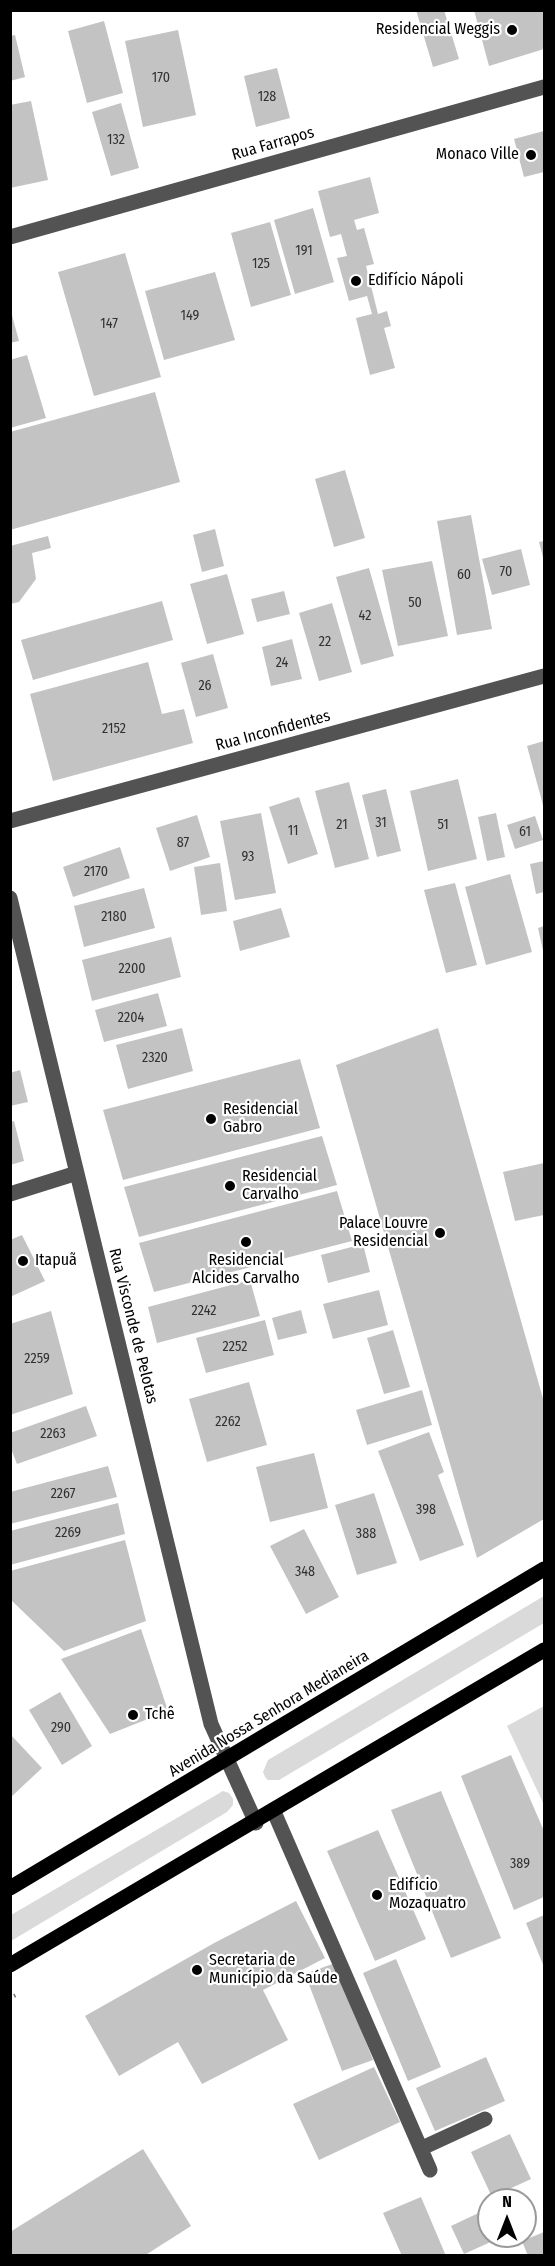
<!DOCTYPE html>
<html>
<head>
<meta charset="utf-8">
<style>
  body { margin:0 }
  #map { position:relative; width:555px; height:2266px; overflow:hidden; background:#fff; font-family:"Fira Sans Condensed",sans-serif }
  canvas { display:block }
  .frame { position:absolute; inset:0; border:12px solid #000; pointer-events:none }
  .north { position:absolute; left:477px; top:2188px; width:60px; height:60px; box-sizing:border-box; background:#fff; border:2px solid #999; border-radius:50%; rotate:0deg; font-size:16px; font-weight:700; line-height:24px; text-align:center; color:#000 }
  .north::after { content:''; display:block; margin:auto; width:21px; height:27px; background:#000; clip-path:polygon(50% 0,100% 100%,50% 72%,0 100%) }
</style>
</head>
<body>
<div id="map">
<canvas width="555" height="2266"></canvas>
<div class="frame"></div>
<div class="north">N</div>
</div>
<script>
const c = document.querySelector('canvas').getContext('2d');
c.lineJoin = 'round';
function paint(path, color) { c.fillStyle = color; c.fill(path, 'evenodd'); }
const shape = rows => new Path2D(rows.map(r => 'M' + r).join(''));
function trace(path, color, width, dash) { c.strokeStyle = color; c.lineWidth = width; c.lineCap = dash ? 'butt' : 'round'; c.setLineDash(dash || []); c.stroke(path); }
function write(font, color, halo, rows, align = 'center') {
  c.font = font + ' "Fira Sans Condensed",sans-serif'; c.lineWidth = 4.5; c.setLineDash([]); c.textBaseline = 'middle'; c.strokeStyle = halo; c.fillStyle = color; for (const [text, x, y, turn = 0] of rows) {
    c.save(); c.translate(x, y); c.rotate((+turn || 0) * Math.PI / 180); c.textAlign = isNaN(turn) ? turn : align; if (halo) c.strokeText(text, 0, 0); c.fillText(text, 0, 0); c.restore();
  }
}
const green = shape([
  [544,1596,544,1623,279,1780,268,1780,265,1777,263,1772,268,1760],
  [544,1706,544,1805,507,1726],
  [223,1791,229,1793,233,1799,233,1805,227,1812,11,1941,11,1915]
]);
const building = shape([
  [416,10,444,10,459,59,433,67],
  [474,10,544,10,544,49,489,66],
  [104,21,123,93,87,103,68,31],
  [178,30,196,115,143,127,125,41],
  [15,35,25,77,10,81,10,36],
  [277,68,290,118,256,127,244,76],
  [31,101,48,180,10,188,10,105],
  [121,103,139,168,111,176,92,112],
  [544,131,544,172,524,177,514,139],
  [370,177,379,213,354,220,357,230,364,228,374,264,366,266,378,314,387,311,391,326,384,328,395,368,370,375,356,318,372,314,367,296,349,301,337,258,347,256,341,234,330,237,318,191],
  [313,208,334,282,295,294,274,220],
  [270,222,291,295,251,307,231,233],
  [125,253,161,377,94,396,58,272],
  [215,272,235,340,164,360,145,291],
  [10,308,19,341,10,343],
  [27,355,46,418,10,428,10,360],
  [155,392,180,482,10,530,10,432],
  [345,470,365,538,334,547,315,479],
  [471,515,492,629,457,635,437,521],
  [215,529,224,566,202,572,193,535],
  [48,536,51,548,32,553,36,579,19,602,10,604,10,546],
  [544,541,544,561,539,542],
  [521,549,530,585,492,595,482,559],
  [432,561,448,636,398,646,382,570],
  [369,568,394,656,361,665,336,577],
  [227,574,244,634,207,644,190,584],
  [284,591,290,614,257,622,251,599],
  [162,601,173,640,33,680,21,640],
  [332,603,352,672,319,681,299,613],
  [292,639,302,679,271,686,262,647],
  [213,654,228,708,196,717,181,663],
  [148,662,162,714,184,709,193,743,53,781,30,694],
  [544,741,544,809,527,746],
  [458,779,477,859,428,871,410,791],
  [349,782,369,859,335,868,315,791],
  [386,789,401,851,377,857,362,795],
  [299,797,318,854,288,864,269,807],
  [261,813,276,893,235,900,220,821],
  [496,813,505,857,487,861,478,817],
  [197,815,210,857,170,871,156,828],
  [535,816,543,840,515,849,507,825],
  [120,847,130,878,73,897,63,867],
  [544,861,544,892,536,894,530,864],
  [220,863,227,911,201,915,194,867],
  [510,874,532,952,486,965,465,887],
  [455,883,477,965,446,973,424,890],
  [144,888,155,928,84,947,74,906],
  [281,908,290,937,240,951,233,921],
  [544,926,544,955,538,928],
  [171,937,181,977,92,1001,82,960],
  [158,993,167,1026,104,1042,95,1010],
  [182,1028,193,1071,128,1089,116,1045],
  [438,1028,544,1402,544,1519,477,1558,336,1065],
  [300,1059,320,1128,123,1180,103,1110],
  [20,1070,28,1102,10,1106,10,1073],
  [14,1121,24,1161,10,1165,10,1122],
  [322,1136,337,1185,139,1237,124,1187],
  [544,1163,544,1215,515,1221,503,1172],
  [337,1191,352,1241,154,1292,139,1243],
  [22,1235,45,1281,10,1297,10,1240],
  [363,1244,370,1272,328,1283,321,1255],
  [250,1280,260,1316,157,1343,148,1307],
  [379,1290,388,1325,333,1339,323,1304],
  [301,1310,307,1333,278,1340,272,1318],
  [51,1311,73,1394,10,1415,10,1324],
  [265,1320,274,1355,206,1373,196,1338],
  [393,1330,410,1387,384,1394,367,1338],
  [249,1382,267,1445,207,1462,189,1399],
  [422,1390,432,1425,367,1445,356,1410],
  [86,1406,97,1436,17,1464,10,1446,10,1433],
  [429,1432,444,1472,438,1475,464,1545,420,1561,378,1451],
  [314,1453,328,1508,270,1522,256,1467],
  [108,1466,117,1497,10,1524,10,1492],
  [374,1493,397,1563,357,1575,335,1505],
  [118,1503,125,1534,10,1565,10,1531],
  [304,1529,339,1597,306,1614,270,1546],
  [125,1540,146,1621,64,1651,10,1599,10,1571],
  [141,1629,168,1711,110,1734,61,1659],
  [60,1692,92,1746,62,1765,29,1710],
  [10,1734,42,1768,10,1798],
  [511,1755,544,1831,544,1897,514,1910,461,1776],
  [441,1791,501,1938,451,1958,391,1810],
  [378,1830,426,1939,375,1961,327,1851],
  [296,1901,325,1958,263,1990,288,2040,202,2084,178,2042,119,2076,85,2016,216,1942],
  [544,1915,544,1967,526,1923],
  [396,1959,441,2067,408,2081,363,1973],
  [335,1963,373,2060,342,2071,305,1974],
  [486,2057,505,2101,435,2131,416,2088],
  [374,2067,400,2122,319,2160,293,2104],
  [510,2134,531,2179,492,2197,471,2152],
  [143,2149,191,2226,144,2256,10,2256,10,2232],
  [421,2197,446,2256,402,2256,383,2213],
  [489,2208,489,2236,504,2236,464,2254,451,2226],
  [544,2232,544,2256,528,2256,522,2241]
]);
const path = shape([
  [10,1998,18,1994]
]);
const minor = shape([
  [10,237,544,87],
  [10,821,544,676],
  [10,898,211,1724,256,1823],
  [10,1194,77,1173],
  [274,1812,430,2170],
  [422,2148,485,2119]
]);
const major = shape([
  [10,1888,544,1569],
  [10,1965,544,1650]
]);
const markers = [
  [512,30,6,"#000"],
  [531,155,6,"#000"],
  [356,281,6,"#000"],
  [211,1119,6,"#000"],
  [230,1186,6,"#000"],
  [440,1233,6,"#000"],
  [246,1242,6,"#000"],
  [23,1261,6,"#000"],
  [133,1715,6,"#000"],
  [377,1895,6,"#000"],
  [197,1970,6,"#000"]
];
const numberNames = [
  ["170",161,78],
  ["128",267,97],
  ["132",116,140],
  ["191",304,251],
  ["125",261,264],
  ["149",190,316],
  ["147",109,324],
  ["70",506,572],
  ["60",464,575],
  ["50",415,603],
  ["42",365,616],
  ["22",325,642],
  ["24",282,663],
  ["26",205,686],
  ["2152",114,729],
  ["31",381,823],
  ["21",342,825],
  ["51",443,825],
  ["11",293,831],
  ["61",525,832],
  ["87",183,843],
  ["93",248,857],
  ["2170",96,872],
  ["2180",114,917],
  ["2200",132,969],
  ["2204",131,1018],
  ["2320",155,1058],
  ["2242",204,1311],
  ["2252",235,1347],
  ["2259",37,1359],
  ["2262",228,1422],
  ["2263",53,1434],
  ["2267",63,1494],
  ["398",426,1510],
  ["2269",68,1533],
  ["388",366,1534],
  ["348",305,1572],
  ["290",61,1728],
  ["389",520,1864]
];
const poiNames = [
  ["Residencial Weggis",500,30,"right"],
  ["Monaco Ville",519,155,"right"],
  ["Edifício Nápoli",368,281],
  ["Residencial",223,1110],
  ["Gabro",223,1128],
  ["Residencial",242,1177],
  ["Carvalho",242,1195],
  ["Palace Louvre",428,1224,"right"],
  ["Residencial",428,1242,"right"],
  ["Itapuã",35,1261],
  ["Residencial",246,1261,"center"],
  ["Alcides Carvalho",246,1279,"center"],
  ["Tchê",145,1715],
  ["Edifício",389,1886],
  ["Mozaquatro",389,1904],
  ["Secretaria de",209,1961],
  ["Município da Saúde",209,1979]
];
const streetNames = [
  ["Rua Farrapos",273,144,-16],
  ["Rua Inconfidentes",273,731,-15],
  ["Rua Visconde de Pelotas",133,1326,76],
  ["Avenida Nossa Senhora Medianeira",269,1714,-31]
];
paint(green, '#dadada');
paint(building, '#c3c3c3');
trace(path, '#757575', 4, [1.5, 3]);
trace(minor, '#535353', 15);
trace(major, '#000', 15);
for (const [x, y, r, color] of markers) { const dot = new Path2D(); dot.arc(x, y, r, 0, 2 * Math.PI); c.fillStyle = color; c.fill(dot); trace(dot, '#fff', 2); }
write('14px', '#313131', null, numberNames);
write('16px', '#000', '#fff', poiNames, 'left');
write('16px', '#000', '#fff', streetNames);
</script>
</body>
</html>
